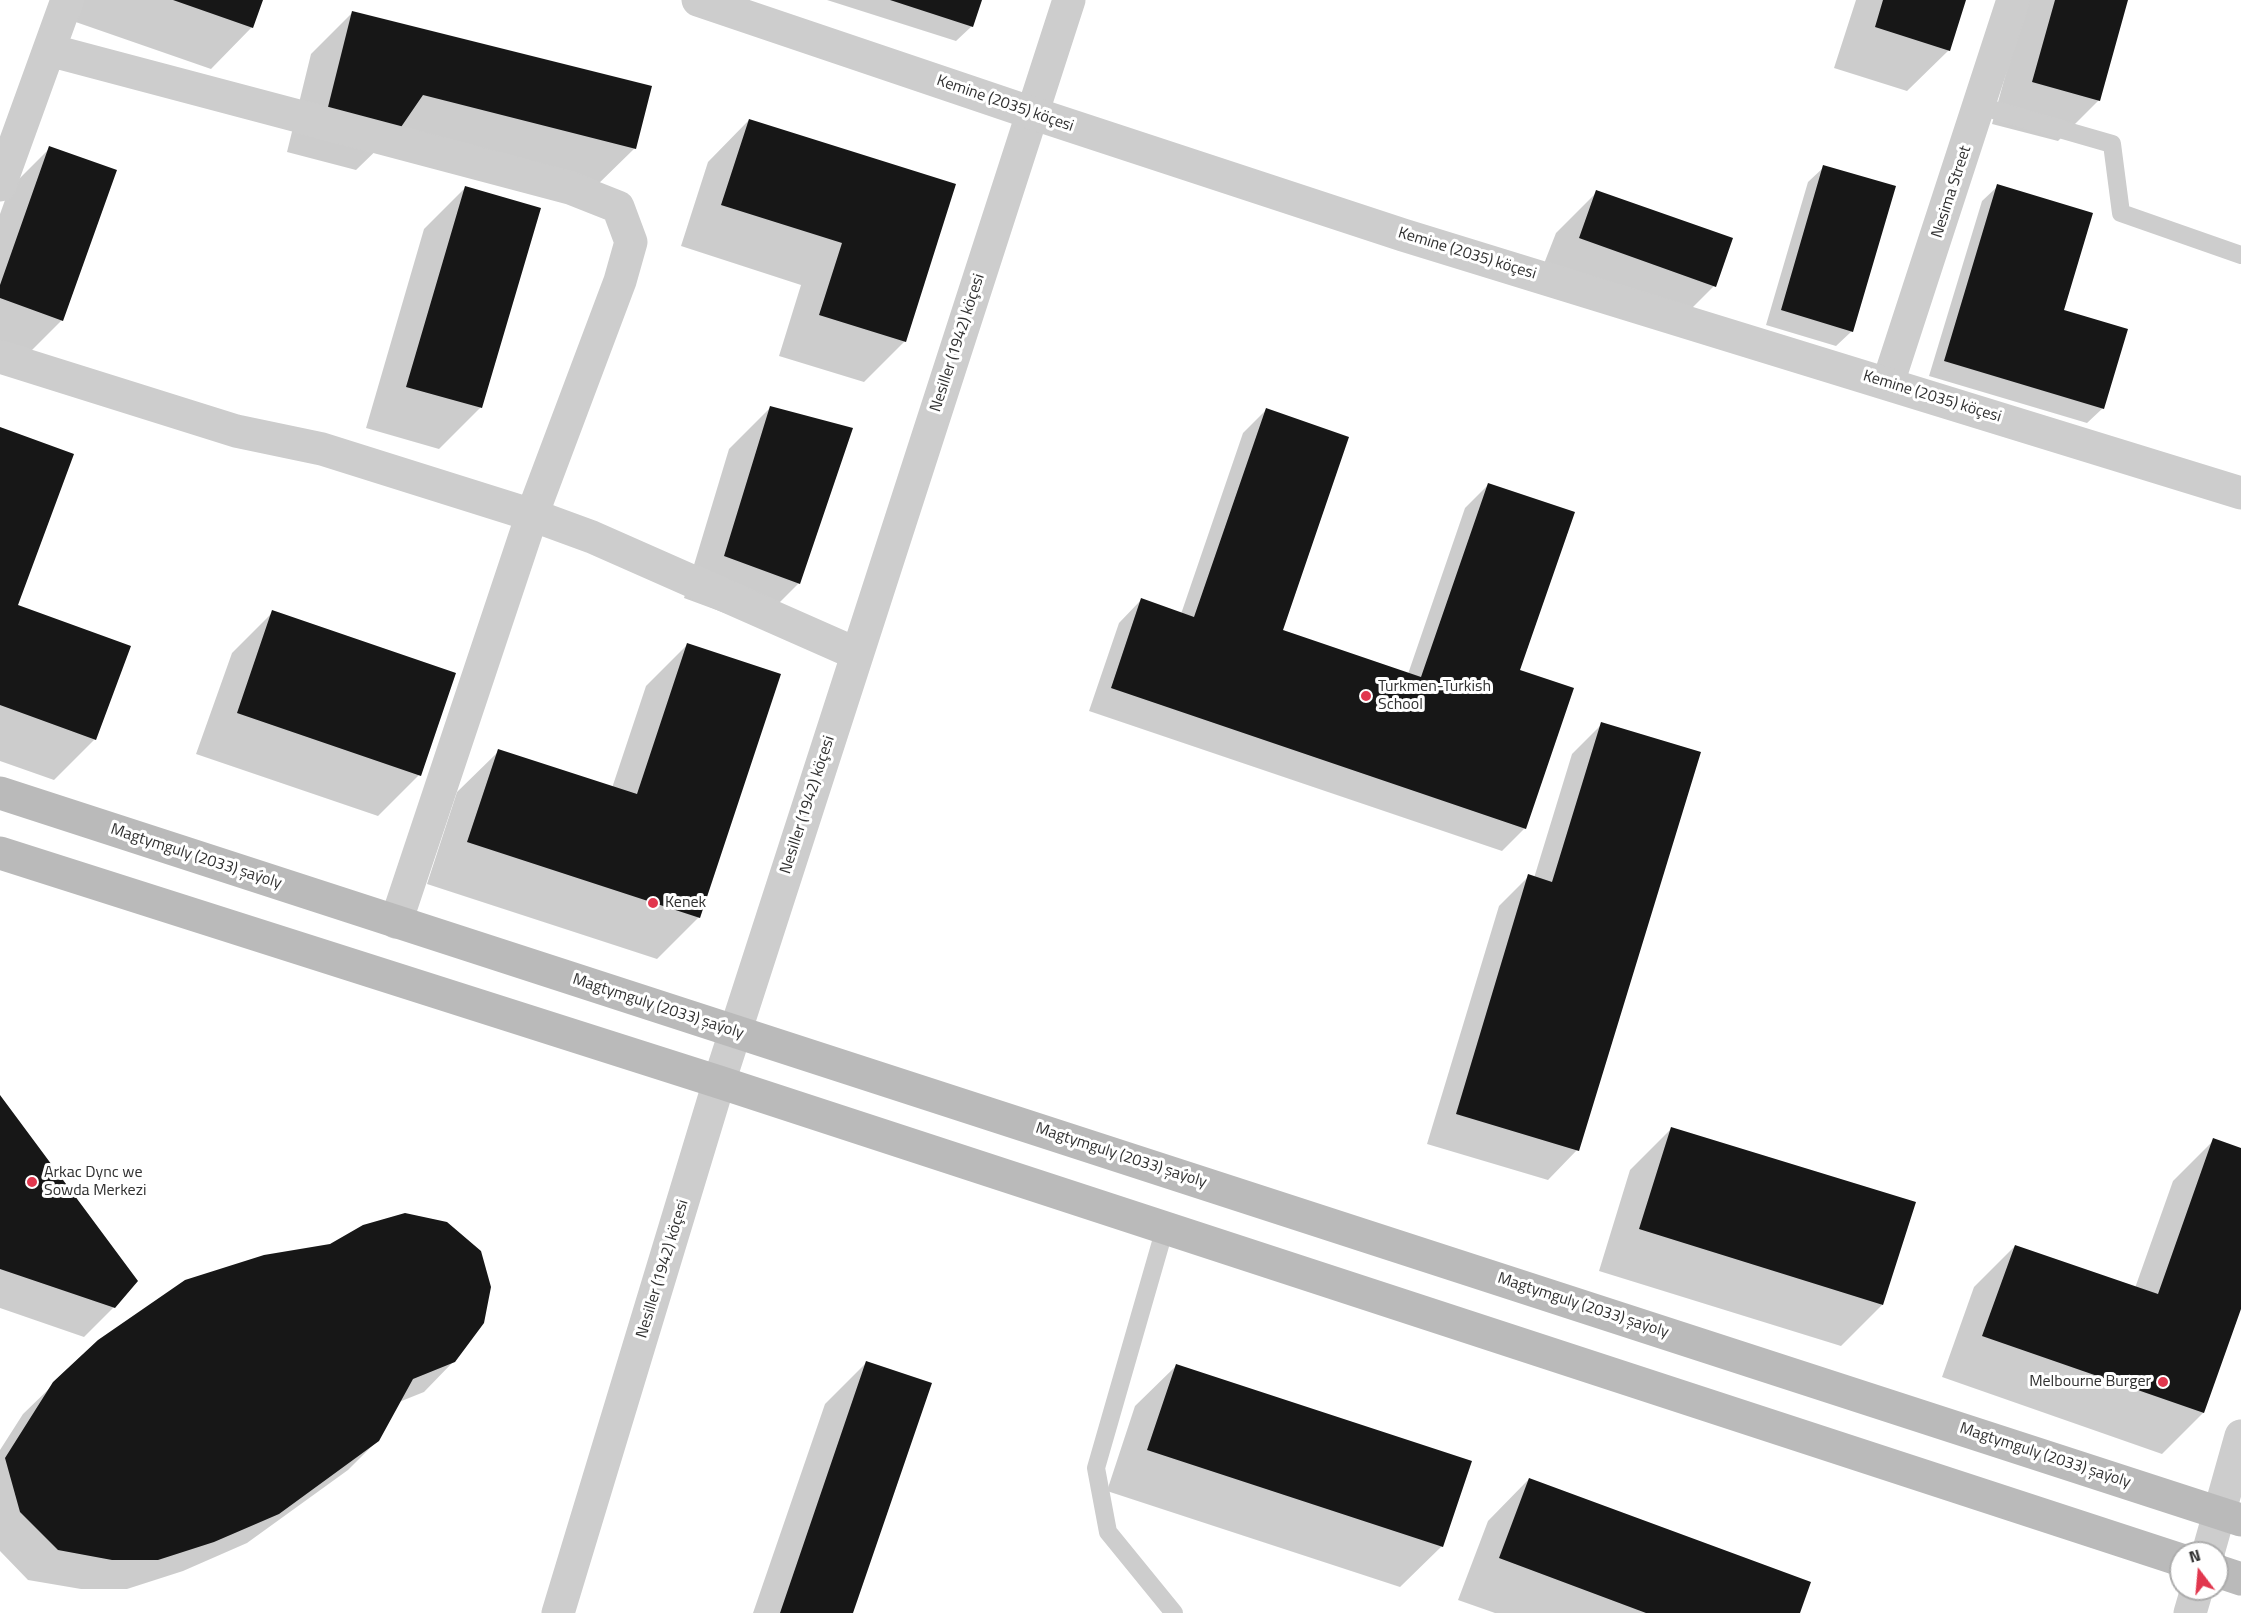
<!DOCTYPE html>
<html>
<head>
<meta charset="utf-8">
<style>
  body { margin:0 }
  #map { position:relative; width:2241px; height:1613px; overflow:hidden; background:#fff; font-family:"Titillium Web",sans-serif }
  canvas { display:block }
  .north { position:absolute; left:2169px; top:1541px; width:60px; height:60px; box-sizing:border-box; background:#fff; border:2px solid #acacac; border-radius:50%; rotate:344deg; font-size:16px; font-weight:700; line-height:24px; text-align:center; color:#303030 }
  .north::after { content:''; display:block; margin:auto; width:21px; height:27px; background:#e1374e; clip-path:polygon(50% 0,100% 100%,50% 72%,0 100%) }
</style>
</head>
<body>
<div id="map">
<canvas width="2241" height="1613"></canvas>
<div class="north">N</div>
</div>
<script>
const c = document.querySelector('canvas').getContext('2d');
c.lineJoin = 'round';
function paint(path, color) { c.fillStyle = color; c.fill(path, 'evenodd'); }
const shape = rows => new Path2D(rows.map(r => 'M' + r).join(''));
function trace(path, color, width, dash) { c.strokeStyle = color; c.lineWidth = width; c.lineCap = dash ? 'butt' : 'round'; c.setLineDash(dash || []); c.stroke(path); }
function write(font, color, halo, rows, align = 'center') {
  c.font = font + ' "Titillium Web",sans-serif'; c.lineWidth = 6; c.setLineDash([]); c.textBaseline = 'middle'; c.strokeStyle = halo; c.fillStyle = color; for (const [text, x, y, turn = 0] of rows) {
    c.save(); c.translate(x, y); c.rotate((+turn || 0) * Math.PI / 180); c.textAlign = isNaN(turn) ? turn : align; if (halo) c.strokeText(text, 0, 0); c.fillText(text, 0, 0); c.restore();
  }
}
const shadow = shape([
  [74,0,262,0,252,27,211,69,67,19],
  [827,0,980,0,972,26,956,41],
  [1856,0,1965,0,1949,50,1907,91,1834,68],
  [2026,0,2127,0,2099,100,2058,141,1992,124],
  [353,12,635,148,593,189,389,138,356,170,287,152,311,54],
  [749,120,955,185,905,341,864,382,779,356,801,285,681,246,708,162],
  [50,148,62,320,21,361,0,354,0,214,9,189],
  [1824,167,1852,331,1836,346,1766,325,1808,182],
  [1998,186,2103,408,2087,423,1929,376,1982,201],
  [465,188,539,209,480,408,439,449,366,428,424,229],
  [1597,192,1714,286,1673,327,1538,279,1556,233],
  [771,407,799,583,757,625,684,598,729,449],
  [1266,410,1281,631,1408,674,1465,508,1488,485,1518,671,1525,828,1502,851,1089,711,1119,623,1141,600,1181,614,1243,433],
  [0,428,17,606,95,739,54,780,0,761],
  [273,612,419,775,378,816,196,754,232,653],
  [687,645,699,917,657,959,427,884,457,792,499,751,612,788,646,686],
  [1602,724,1577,1150,1548,1180,1427,1144,1499,906,1529,876,1534,878,1572,754],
  [0,1098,114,1307,84,1337,0,1308],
  [1671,1129,1882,1305,1841,1346,1599,1271,1630,1170],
  [2214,1140,2241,1149,2241,1304,2203,1413,2162,1454,1942,1377,1974,1287,2015,1246,2135,1288,2173,1181],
  [454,1361,424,1392,399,1402,378,1440,348,1470,247,1543,183,1571,127,1589,81,1589,28,1580,0,1551,0,1450,23,1414,54,1384],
  [866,1363,852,1613,753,1613,825,1404],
  [1177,1365,1442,1546,1400,1587,1107,1491,1135,1406],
  [1529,1479,1798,1613,1495,1613,1458,1600,1488,1521]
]);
const building = shape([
  [173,0,263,0,253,28],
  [890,0,982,0,973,27],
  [1883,0,1966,0,1950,51,1875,27],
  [2055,0,2128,0,2100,101,2032,82],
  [352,11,652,86,636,149,423,95,399,130,327,111],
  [749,119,956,184,906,342,819,315,842,243,721,205],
  [49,146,117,170,63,321,0,298,0,285],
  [1823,165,1896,186,1853,332,1781,310],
  [1997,184,2093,213,2064,310,2128,329,2104,409,1944,361],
  [465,186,541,208,482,408,406,387],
  [1596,190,1733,238,1716,287,1579,238],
  [770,406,853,428,800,584,724,556],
  [1266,408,1349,437,1283,630,1421,677,1488,483,1575,512,1520,670,1574,688,1526,829,1111,688,1141,598,1194,617],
  [0,427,74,454,18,605,131,646,96,740,0,705],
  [272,610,456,673,421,776,237,713],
  [687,643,781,674,700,918,467,842,498,749,637,794],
  [1601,722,1701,752,1579,1151,1456,1114,1528,874,1552,882],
  [0,1095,138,1281,115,1308,0,1269],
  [1671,1127,1916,1202,1883,1305,1639,1229],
  [2213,1138,2241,1148,2241,1309,2204,1413,1982,1336,2015,1245,2158,1294],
  [405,1213,447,1222,481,1251,491,1287,484,1323,455,1362,413,1379,379,1441,279,1514,214,1542,158,1560,112,1560,58,1550,20,1512,5,1458,53,1382,98,1340,185,1280,264,1255,330,1244,363,1225],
  [866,1361,932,1383,853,1613,780,1613],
  [1176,1364,1472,1461,1443,1547,1147,1450],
  [1529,1478,1811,1582,1800,1613,1646,1613,1499,1558]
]);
const service = shape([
  [1980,106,2112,144,2121,213,2241,255],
  [1165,1228,1096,1468,1108,1532,1174,1613]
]);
const minor = shape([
  [49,50,570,188,618,207,631,242,620,281,532,515,396,922],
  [0,185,67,0],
  [0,357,236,431,322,449,532,515,592,537,857,654],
  [1888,383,2013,0],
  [2208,1553,2241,1436],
  [558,1613,719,1082,1069,0],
  [2190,1613,2197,1589]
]);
const tertiary = shape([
  [698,0,1032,113,1403,235,2241,493]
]);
const secondary = shape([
  [0,793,2241,1520],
  [0,853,719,1082,2181,1560],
  [2217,1571,2241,1579]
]);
const markers = [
  [1366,696,6,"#e1374e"],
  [653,903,6,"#e1374e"],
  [32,1182,6,"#e1374e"],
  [2163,1382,6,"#e1374e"]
];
const streetNames = [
  ["Kemine (2035) köçesi",1005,104,19],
  ["Nesima Street",1952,192,-72],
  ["Kemine (2035) köçesi",1467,254,17],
  ["Nesiller (1942) köçesi",958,343,-72],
  ["Kemine (2035) köçesi",1932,397,17],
  ["Nesiller (1942) köçesi",808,805,-72],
  ["Magtymguly (2033) şaýoly",196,857,18],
  ["Magtymguly (2033) şaýoly",658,1007,18],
  ["Magtymguly (2033) şaýoly",1121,1156,18],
  ["Nesiller (1942) köçesi",663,1269,-73],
  ["Magtymguly (2033) şaýoly",1583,1306,18],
  ["Magtymguly (2033) şaýoly",2045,1456,18]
];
const poiNames = [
  ["Turkmen-Turkish",1378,687],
  ["School",1378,705],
  ["Kenek",665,903],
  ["Arkac Dync we",44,1173],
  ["Sowda Merkezi",44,1191],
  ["Melbourne Burger",2151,1382,"right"]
];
paint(shadow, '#0003');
paint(building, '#171717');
trace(service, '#cdcdcd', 18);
trace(minor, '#cdcdcd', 33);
trace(tertiary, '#cdcdcd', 33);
trace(secondary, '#bababa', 33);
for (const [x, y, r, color] of markers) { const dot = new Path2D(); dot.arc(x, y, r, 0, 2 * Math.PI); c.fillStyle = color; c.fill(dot); trace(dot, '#fff', 2); }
write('16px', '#303030', '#fff', streetNames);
write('16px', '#303030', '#fff', poiNames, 'left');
</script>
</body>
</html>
